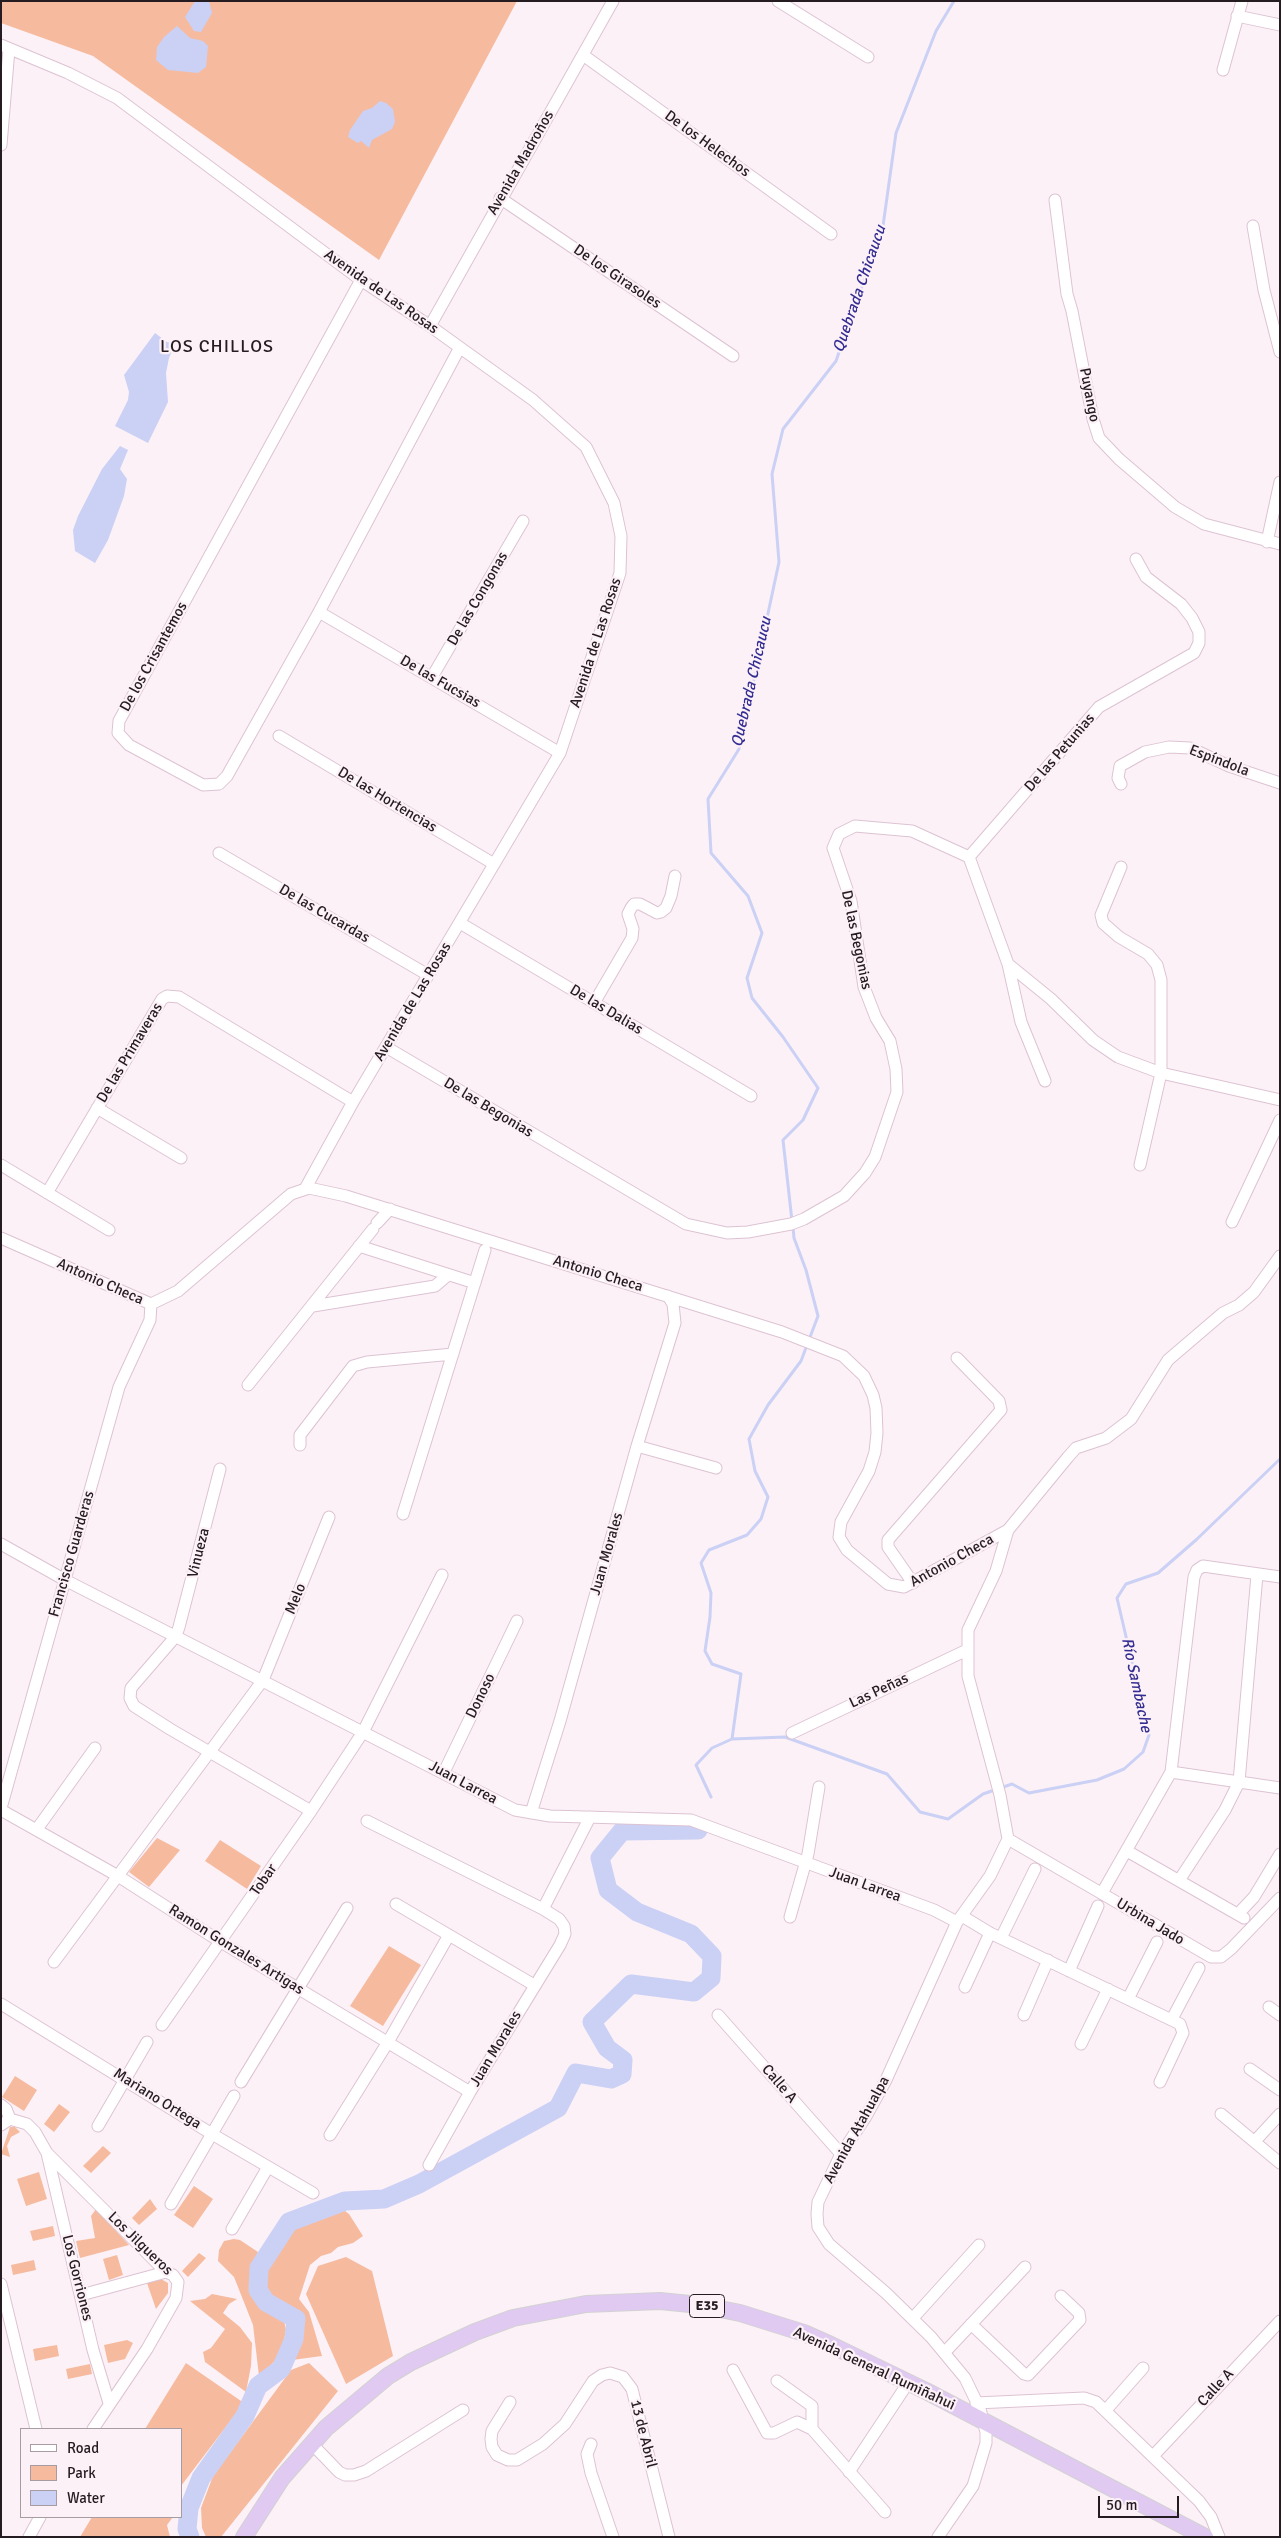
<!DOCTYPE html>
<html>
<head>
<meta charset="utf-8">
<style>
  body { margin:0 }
  #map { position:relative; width:1281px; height:2538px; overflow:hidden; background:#fcf1f7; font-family:Signika,sans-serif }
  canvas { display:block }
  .frame { position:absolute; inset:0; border:2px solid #251c21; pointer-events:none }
  .legend { position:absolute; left:20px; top:2428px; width:162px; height:90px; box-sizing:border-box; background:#fcf1f7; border:1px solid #a69ca1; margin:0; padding:6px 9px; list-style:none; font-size:15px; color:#251c21 }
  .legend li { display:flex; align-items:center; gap:10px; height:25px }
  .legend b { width:25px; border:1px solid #a69ca1 }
  .scale { position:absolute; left:1098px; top:2496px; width:81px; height:22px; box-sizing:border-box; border:2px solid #251c21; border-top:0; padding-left:6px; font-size:15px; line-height:18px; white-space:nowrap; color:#251c21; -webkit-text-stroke:4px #fcf1f7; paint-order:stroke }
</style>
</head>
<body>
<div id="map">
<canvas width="1281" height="2538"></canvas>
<div class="frame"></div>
<ul class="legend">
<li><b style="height:6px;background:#fff"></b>Road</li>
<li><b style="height:14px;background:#f6bb9f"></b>Park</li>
<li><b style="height:14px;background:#cbd0f5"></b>Water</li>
</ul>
<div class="scale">50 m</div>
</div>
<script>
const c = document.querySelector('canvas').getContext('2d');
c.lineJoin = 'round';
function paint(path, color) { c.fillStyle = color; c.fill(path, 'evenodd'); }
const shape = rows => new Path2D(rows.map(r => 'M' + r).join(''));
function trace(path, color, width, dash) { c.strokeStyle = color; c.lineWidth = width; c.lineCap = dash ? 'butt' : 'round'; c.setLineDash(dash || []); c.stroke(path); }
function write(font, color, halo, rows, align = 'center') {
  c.font = font + ' Signika,sans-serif'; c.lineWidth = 4.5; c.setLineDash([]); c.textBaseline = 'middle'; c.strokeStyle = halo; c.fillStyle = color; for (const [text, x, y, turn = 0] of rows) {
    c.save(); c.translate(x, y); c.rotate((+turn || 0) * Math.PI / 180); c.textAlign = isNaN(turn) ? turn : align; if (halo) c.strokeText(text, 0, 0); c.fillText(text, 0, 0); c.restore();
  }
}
const green = shape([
  [1,1,517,1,379,260,93,56,1,23],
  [157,1838,180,1850,149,1887,129,1872],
  [220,1840,261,1866,247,1889,205,1861],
  [389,1946,421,1965,383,2026,350,2006],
  [15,2076,37,2090,24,2111,2,2097],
  [59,2104,70,2112,54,2132,44,2124],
  [10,2127,15,2127,20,2132,11,2137,7,2146,10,2157,1,2154],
  [103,2146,111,2153,91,2173,83,2166],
  [39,2172,47,2199,26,2206,17,2179],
  [194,2186,213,2199,193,2228,174,2215],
  [150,2199,157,2209,139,2225,132,2218],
  [336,2204,349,2214,363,2236,353,2243,338,2247,331,2253,321,2256,310,2265,299,2299,309,2312,322,2356,292,2360,302,2329,302,2317,269,2297,264,2286,268,2266,295,2227],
  [96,2209,129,2245,80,2258,76,2241,95,2238,91,2216],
  [53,2226,55,2236,33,2241,30,2231],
  [234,2239,240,2240,258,2252,252,2268,253,2297,260,2305,284,2320,286,2330,282,2350,275,2361,259,2376,253,2325,234,2277,218,2261,219,2250,224,2241],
  [199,2253,206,2258,188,2277,182,2271],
  [117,2255,123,2275,109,2280,103,2259],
  [346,2257,372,2271,393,2356,346,2384,306,2294,318,2266],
  [34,2260,36,2270,13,2275,11,2265],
  [161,2279,168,2283,168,2293,156,2309,147,2283],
  [212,2294,237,2299,229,2304,223,2313,240,2327,252,2343,251,2366,246,2392,205,2362,203,2352,211,2348,225,2329,190,2301,205,2299],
  [127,2340,133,2343,125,2359,108,2363,104,2345],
  [57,2345,59,2356,35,2361,33,2349],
  [186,2363,244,2403,181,2486,181,2429,145,2429],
  [309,2363,338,2391,221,2537,206,2537,202,2528,201,2508,213,2476,291,2370],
  [90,2364,92,2374,68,2379,66,2369],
  [92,2517,173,2517,167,2525,170,2537,80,2537]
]);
const water = shape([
  [195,1,209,1,212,13,201,32,194,31,185,17],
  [177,26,190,38,203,41,208,46,206,67,198,73,168,70,156,60,157,47,164,37],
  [380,101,386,103,393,109,395,122,392,129,372,140,369,148,361,141,358,143,348,137,350,130,363,111,372,108],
  [155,333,167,342,175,344,169,358,166,373,168,402,148,443,115,426,128,400,129,392,124,375],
  [120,446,128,450,120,469,127,479,124,496,108,540,95,563,75,551,73,530,78,516,102,469]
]);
const stream = shape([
  [792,1221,783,1140,803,1120,818,1088,783,1037,752,998,747,978,762,933,748,896,711,853,708,799,739,749,779,562,772,474,783,429,836,361,883,226,896,133,936,31,954,1],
  [732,1739,741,1674,712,1664,705,1651,710,1617,711,1593,701,1563,709,1550,747,1535,761,1519,768,1497,755,1471,749,1439,768,1405,801,1361,818,1316,806,1270,794,1238,793,1227],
  [711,1797,696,1765,712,1748,732,1739,785,1737,887,1774,920,1812,948,1819,983,1794,1012,1784,1029,1793,1097,1780,1124,1769,1143,1752,1149,1735,1117,1598,1126,1584,1158,1573,1196,1540,1280,1459]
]);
const river = shape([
  [190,2537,187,2529,189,2508,201,2478,245,2416,258,2386,281,2369,294,2339,296,2319,266,2302,258,2290,259,2268,289,2222,345,2201,384,2199,419,2184,558,2108,576,2073,611,2079,622,2074,623,2060,607,2048,592,2022,631,1984,694,1992,711,1978,712,1956,691,1934,637,1912,608,1890,600,1858,622,1831,698,1830]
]);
const minor = shape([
  [778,1,868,57],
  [1237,16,1280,25],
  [1,45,68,73,117,98,361,280,430,326,533,400,586,447,614,503,621,536,620,573,560,753,353,1102,305,1189],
  [583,55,831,234],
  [1223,70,1242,1],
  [1,145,9,49],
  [500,198,733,356],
  [1055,200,1067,294,1072,311,1093,419,1099,438,1119,459,1175,507,1204,524,1280,544],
  [1253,226,1264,290,1280,352],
  [361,280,119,721,118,733,129,745,203,785,219,784,227,776,319,612,459,349],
  [430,326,613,1],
  [1267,542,1280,482],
  [319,612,560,753],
  [432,677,523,521],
  [279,736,494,864],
  [1121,784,1118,778,1120,766,1145,752,1169,747,1190,748,1229,766,1280,783],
  [219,853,428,975],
  [969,857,1099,707,1194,653,1199,643,1199,632,1192,618,1181,604,1146,577,1136,559],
  [1121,867,1101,915,1103,923,1119,937,1148,954,1157,965,1161,980,1161,1073,1140,1165],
  [460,923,751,1096],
  [1008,964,1021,1022,1045,1081],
  [594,1003,632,938,633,929,628,914,631,908,634,904,640,904,657,913,661,912,666,908,671,896,675,876],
  [386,1047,686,1224,727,1233,748,1232,791,1224,804,1219,844,1196,865,1173,875,1157,897,1092,896,1069,890,1041,876,1018,864,987,851,901,833,848,839,834,855,826,912,831,969,857,1008,964,1051,999,1093,1040,1118,1057,1161,1073,1280,1100],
  [97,1108,181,1158],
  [1,1165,109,1230],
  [47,1193,162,999,167,996,179,997,353,1102],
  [1232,1222,1280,1120],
  [377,1223,390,1209],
  [1,1238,151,1304,178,1291,291,1194,309,1188,346,1196,782,1332,843,1356,864,1376,873,1395,876,1408,877,1433,875,1452,869,1471,841,1522,839,1537,847,1550,888,1584,904,1587,1008,1530],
  [359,1246,475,1283],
  [313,1306,435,1286,448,1275],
  [248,1385,373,1229],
  [300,1445,300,1435,353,1366,367,1362,453,1354],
  [637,1446,716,1468],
  [220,1469,179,1627,176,1636,131,1688,130,1698,134,1706,170,1729,311,1811],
  [403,1514,485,1250],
  [1,1544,65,1580,515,1810,550,1816,691,1820,934,1910,957,1922],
  [913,1583,888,1547,888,1540,1001,1410,999,1401,957,1358],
  [792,1733,967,1650],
  [444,1772,517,1621],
  [1171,1772,1280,1788],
  [1,1808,119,1387,150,1320,151,1304],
  [1,1810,118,1876,221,1942,470,2092],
  [531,1813,560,1721,637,1446,675,1323,673,1304,668,1296],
  [367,1821,543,1909,559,1919,564,1926,565,1934,560,1945,470,2092,429,2165],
  [37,1829,95,1748],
  [1008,1839,1211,1957,1221,1957,1231,1949,1280,1898],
  [1127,1851,1244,1918],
  [1180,1879,1225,1810,1239,1782,1257,1575],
  [1102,1893,1171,1772,1194,1577,1197,1570,1203,1566,1280,1577],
  [396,1904,534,1985],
  [543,1909,590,1817],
  [1238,1914,1254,1897,1280,1854],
  [962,1916,990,1933,1180,2024,1183,2033,1160,2082],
  [790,1917,808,1854,819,1787],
  [1001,1938,1035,1869],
  [54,1962,263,1680,329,1517],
  [1069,1971,1098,1906],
  [965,1987,990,1933],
  [1128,1999,1157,1942],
  [1,2004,212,2134,313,2193],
  [1269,2007,1280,2015],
  [718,2015,841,2154],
  [1024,2015,1048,1960],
  [1172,2019,1199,1968],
  [162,2025,311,1811,363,1732,442,1575],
  [1081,2044,1108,1989],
  [1250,2069,1280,2090],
  [241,2082,347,1908],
  [1,2105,6,2109,10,2119],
  [1221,2114,1280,2163],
  [1,2125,10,2119,27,2124,35,2132,47,2153,166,2272,173,2275,178,2282,176,2298,147,2349,93,2429],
  [98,2126,147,2042],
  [330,2135,388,2042,449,1935],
  [1255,2141,1280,2114],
  [47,2153,93,2350,109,2403],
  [171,2204,234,2096],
  [232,2229,268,2167],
  [1,2284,36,2429],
  [81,2295,166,2272],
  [913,2318,979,2245],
  [971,2324,1024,2374,1028,2375,1080,2320,1079,2313,1061,2296],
  [945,2352,1025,2267],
  [733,2370,767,2433,774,2433,797,2422,812,2429,885,2512],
  [777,2381,812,2406,812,2429],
  [510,2402,492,2431,491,2439,492,2447,497,2455,508,2460,517,2460,543,2444,565,2424,593,2381,602,2375,610,2373,623,2377,632,2389,669,2537],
  [976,2403,1084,2398,1096,2402,1199,2501,1211,2517,1219,2537],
  [1106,2410,1143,2368],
  [311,2443,339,2472,345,2475,354,2475,366,2471,463,2410],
  [591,2444,587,2454,591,2473,613,2537],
  [1153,2456,1280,2321],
  [849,2472,908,2383],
  [29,2537,40,2517],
  [938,2537,973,2486,986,2443,986,2432,980,2409,965,2378,931,2337,886,2293,829,2244,818,2227,817,2214,818,2202,841,2154,865,2118,886,2080,957,1922,990,1876,1008,1839,1000,1795,968,1676,968,1630,996,1571,1008,1530,1068,1457,1076,1448,1106,1438,1131,1419,1168,1360,1223,1313,1239,1305,1254,1292,1280,1256]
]);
const highway = shape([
  [244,2537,282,2478,326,2428,388,2376,411,2362,475,2332,513,2318,586,2304,660,2301,700,2305,740,2313,804,2333,831,2345,926,2391,1205,2537]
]);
const shields = [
  [707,2306,35]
];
const shieldNames = [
  ["E35",707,2306]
];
const streetNames = [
  ["De los Helechos",707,144,36],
  ["Avenida Madroños",521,163,-60],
  ["De los Girasoles",617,277,34],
  ["Avenida de Las Rosas",381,292,35],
  ["Puyango",1089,395,79],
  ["De las Congonas",478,599,-60],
  ["Avenida de Las Rosas",596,643,-72],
  ["De los Crisantemos",154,657,-61],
  ["De las Fucsias",440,682,30],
  ["De las Petunias",1060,753,-49],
  ["Espíndola",1219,761,21],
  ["De las Hortencias",387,800,31],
  ["De las Cucardas",324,914,30],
  ["De las Begonias",856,940,78],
  ["Avenida de Las Rosas",413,1002,-59],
  ["De las Dalias",606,1010,31],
  ["De las Primaveras",130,1053,-59],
  ["De las Begonias",488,1108,31],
  ["Antonio Checa",598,1274,17],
  ["Antonio Checa",100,1282,24],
  ["Vinueza",199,1553,-76],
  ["Francisco Guarderas",72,1554,-74],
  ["Juan Morales",607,1554,-74],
  ["Antonio Checa",952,1561,-29],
  ["Melo",296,1599,-68],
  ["Las Peñas",879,1691,-25],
  ["Donoso",481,1696,-64],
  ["Juan Larrea",463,1783,28],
  ["Tobar",264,1880,-55],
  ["Juan Larrea",865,1885,20],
  ["Urbina Jado",1150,1922,31],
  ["Ramon Gonzales Artigas",236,1950,32],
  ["Juan Morales",496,2049,-59],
  ["Calle A",779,2084,49],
  ["Mariano Ortega",157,2099,32],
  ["Avenida Atahualpa",857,2130,-61],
  ["Los Jilgueros",140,2244,44],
  ["Los Gorriones",77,2278,76],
  ["Avenida General Rumiñahui",874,2369,25],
  ["Calle A",1216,2388,-47],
  ["13 de Abril",643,2434,76]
];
const waterNames = [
  ["Quebrada Chicaucu",860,289,-71],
  ["Quebrada Chicaucu",752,682,-77],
  ["Río Sambache",1136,1685,78]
];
const quarterNames = [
  ["LOS CHILLOS",217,347]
];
paint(green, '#f6bb9f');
paint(water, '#cbd0f5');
trace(stream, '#cbd0f5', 3);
trace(river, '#cbd0f5', 19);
trace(minor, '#ddc3d2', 13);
trace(highway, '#d3d2d3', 18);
trace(minor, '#fff', 11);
trace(highway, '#e0caf1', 16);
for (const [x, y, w] of shields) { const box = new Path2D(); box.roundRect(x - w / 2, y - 11.5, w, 23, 4); c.fillStyle = '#fcf1f7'; c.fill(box); trace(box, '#251c21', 1); }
write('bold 14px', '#251c21', null, shieldNames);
write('15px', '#251c21', '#fcf1f7', streetNames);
write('italic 16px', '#342e92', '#fcf1f7', waterNames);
c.letterSpacing = '1px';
write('18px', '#251c21', '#fcf1f7', quarterNames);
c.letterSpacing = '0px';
</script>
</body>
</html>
